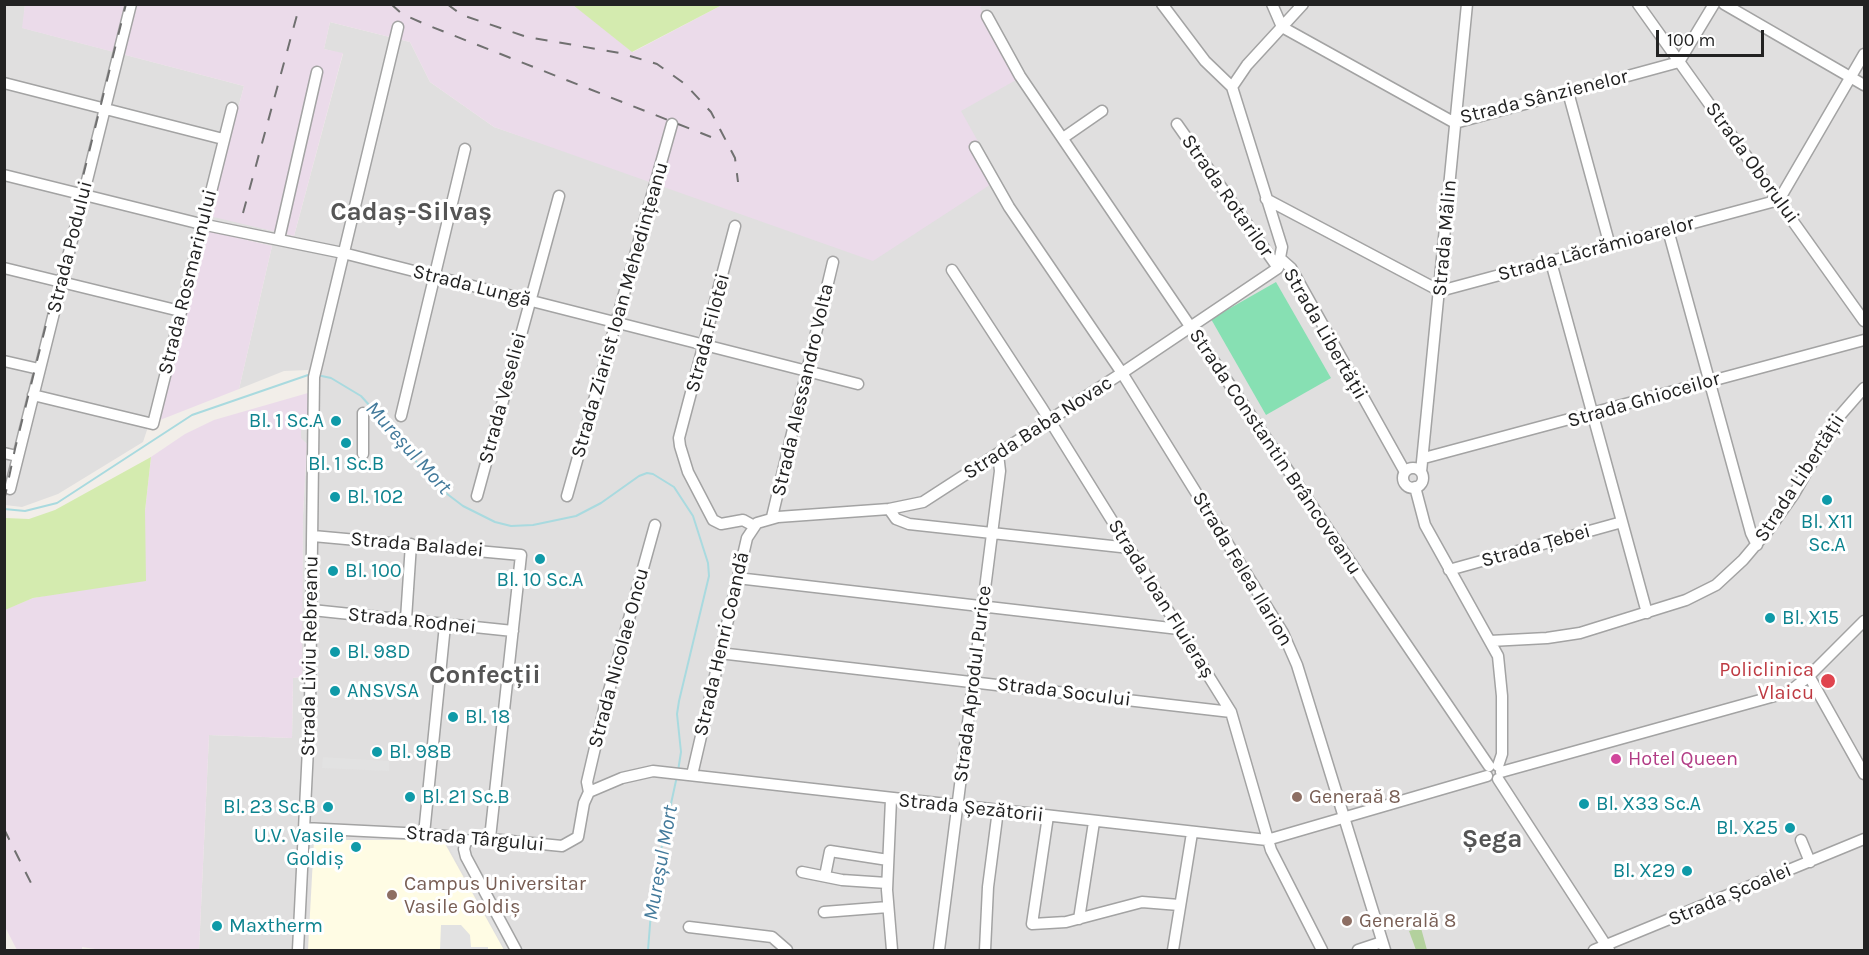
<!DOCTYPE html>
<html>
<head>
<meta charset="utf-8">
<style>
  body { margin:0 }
  #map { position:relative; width:1869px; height:955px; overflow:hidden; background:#f2eee9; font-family:Karla,sans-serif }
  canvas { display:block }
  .frame { position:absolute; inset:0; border:6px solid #222; pointer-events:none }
  .scale { position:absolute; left:1656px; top:30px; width:108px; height:27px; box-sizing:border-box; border:3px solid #222; border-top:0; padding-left:8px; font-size:18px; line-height:21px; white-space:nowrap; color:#222; -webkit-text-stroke:4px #fff; paint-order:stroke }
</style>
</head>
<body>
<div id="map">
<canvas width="1869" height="955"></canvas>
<div class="frame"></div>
<div class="scale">100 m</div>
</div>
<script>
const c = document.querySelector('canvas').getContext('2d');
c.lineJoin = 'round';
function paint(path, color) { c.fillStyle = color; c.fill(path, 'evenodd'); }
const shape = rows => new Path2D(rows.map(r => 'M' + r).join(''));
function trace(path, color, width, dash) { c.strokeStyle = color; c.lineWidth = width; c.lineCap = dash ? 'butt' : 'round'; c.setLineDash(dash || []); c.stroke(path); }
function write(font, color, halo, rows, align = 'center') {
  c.font = font + ' Karla,sans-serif'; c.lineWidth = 6; c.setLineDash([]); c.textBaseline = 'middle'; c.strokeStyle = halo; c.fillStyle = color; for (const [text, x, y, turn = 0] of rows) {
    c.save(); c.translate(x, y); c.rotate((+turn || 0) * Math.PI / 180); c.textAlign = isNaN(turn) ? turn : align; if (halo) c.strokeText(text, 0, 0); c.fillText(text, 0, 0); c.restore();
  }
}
const residential = shape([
  [5,5,25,5,23,28,244,86,209,215,294,236,343,54,324,49,330,22,410,42,430,82,494,127,615,168,961,111,979,7,984,5,1864,5,1864,950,199,950,209,735,292,738,293,678,301,677,303,515,307,444,301,439,301,425,308,421,308,370,284,371,239,389,272,246,205,230,160,420,150,421,143,442,58,494,22,507,5,505]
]);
const industrial = shape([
  [25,4,573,4,633,52,722,5,984,5,980,7,1016,80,961,111,999,179,873,261,494,127,430,82,410,42,330,22,324,49,343,53,294,236,209,216,244,86,22,28],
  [205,230,272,246,239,389,160,420],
  [308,393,308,422,301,425,301,438,307,444,303,515,302,677,293,678,292,738,209,735,199,950,102,950,82,947,82,950,17,950,4,925,4,610,33,598,83,589,145,511,151,457,185,434,214,420]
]);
const education = shape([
  [314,840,443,840,504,950,308,950]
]);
const grass = shape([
  [573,5,722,5,632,52],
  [151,457,145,511,146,581,33,598,5,610,5,518,29,519,55,510]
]);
const forest = shape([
  [1421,928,1427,950,1416,950,1409,931]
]);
const pitch = shape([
  [1276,282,1331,378,1266,415,1211,319]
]);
const parking = shape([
  [323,757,389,761,389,771,322,768],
  [456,846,512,950,505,950,450,849],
  [441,925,461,925,470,935,471,947,488,947,488,950,440,950]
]);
const stream = shape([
  [317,375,331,378,361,396,389,427,434,484,463,506,495,522,511,526,533,525,576,516,601,503,639,476,647,473,653,474,674,487,693,516,708,563,709,576,679,701,677,714,681,752,678,771],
  [4,509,25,511,57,503,192,415,311,374],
  [648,950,653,887,677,776]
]);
const minor = shape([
  [1162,4,1205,61,1232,87],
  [1272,4,1282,27,1455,123,1679,62,1714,4],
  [1638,4,1864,321],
  [1724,4,1864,85],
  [987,16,1020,76,1489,766],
  [4,83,223,139],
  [1232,87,1247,65,1303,4],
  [1568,92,1610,246],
  [1177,124,1278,268],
  [1063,138,1102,111],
  [975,147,1009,207,1122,373,1283,633,1297,665,1385,950],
  [4,175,201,224,343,253,858,384],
  [1266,199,1440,291,1779,200,1864,54],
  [735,226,679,438,680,446,688,472,713,520,721,524,743,520,754,526],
  [1668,230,1751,533,1757,545],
  [279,239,317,72],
  [1282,260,1291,268,1405,472],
  [1551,262,1647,613],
  [4,268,180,311],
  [952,270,1042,408,1231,712,1271,850,1322,950],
  [4,361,39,369],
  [33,395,153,424,232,108],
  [363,413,363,454],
  [401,416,465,149],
  [4,453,17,456],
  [1424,458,1864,340],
  '1403 478a10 10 0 1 1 20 0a10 10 0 1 1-20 0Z',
  [1421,472,1467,4],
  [1415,487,1425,525,1498,656,1502,696,1502,754,1498,766],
  [10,489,131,4],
  [477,496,559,196],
  [567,496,672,124],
  [889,509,896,519,909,524,1130,548],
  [772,517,833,262],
  [313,536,521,555,490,838],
  [1449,570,1622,522],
  [737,578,1179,629],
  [312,610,513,631],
  [406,619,411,544],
  [1490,641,1547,638,1580,633,1686,600,1716,585,1743,560,1770,528,1794,494,1837,419,1864,388],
  [719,653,1231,712],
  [1809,676,1864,774],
  [1501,772,1789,692,1809,676,1864,621],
  [692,775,747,538,757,523,778,517,889,509,923,502,1122,373,1278,268,1282,247,1232,87],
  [1498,779,1609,950],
  [589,792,587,782,605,705,655,525],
  [891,799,887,890,892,950],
  [1048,816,1032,924,1066,922,1142,902,1179,905],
  [304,828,424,834,456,837,466,841,480,838,562,846,578,837,584,803,589,792,622,778,653,771,1267,840,1487,776],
  [424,834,445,625],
  [1801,840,1810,862],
  [466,841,464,849,466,857,516,950],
  [802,872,842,880,887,883],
  [825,876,830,851,888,860],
  [824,912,888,907],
  [1079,919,1094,822],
  [689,927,772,937,787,950],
  [298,950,310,708,314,377,398,27],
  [939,950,1000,471,998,454],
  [985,950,988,887,998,810],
  [1173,950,1192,833],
  [1358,950,1382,942],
  [1594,950,1864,839]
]);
const rail = shape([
  [391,4,402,14,427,25,711,137],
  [447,4,462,15,527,37,620,53,657,64,685,84,711,112,735,158,738,182],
  [243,213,300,4],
  [4,501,15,449,126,4],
  [4,829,36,893]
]);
const markers = [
  [336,421,6,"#0f9aa8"],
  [346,443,6,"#0f9aa8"],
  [335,497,6,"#0f9aa8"],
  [1827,500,6,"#0f9aa8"],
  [540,559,6,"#0f9aa8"],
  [333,571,6,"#0f9aa8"],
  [1770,618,6,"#0f9aa8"],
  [335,652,6,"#0f9aa8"],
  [1828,681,8,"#e0444e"],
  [335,691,6,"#0f9aa8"],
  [453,717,6,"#0f9aa8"],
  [377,752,6,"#0f9aa8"],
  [1616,759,6,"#d1479c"],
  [410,797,6,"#0f9aa8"],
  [1297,797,6,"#8d6e63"],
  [1584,804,6,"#0f9aa8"],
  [328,807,6,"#0f9aa8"],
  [1790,828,6,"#0f9aa8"],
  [356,847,6,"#0f9aa8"],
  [1687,871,6,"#0f9aa8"],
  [392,895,6,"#8d6e63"],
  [1347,921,6,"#8d6e63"],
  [217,926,6,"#0f9aa8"]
];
const streetNames = [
  ["Strada Sânzienelor",1544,97,-14],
  ["Strada Oborului",1752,163,54],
  ["Strada Rotarilor",1227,196,55],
  ["Strada Mălin",1445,238,-85],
  ["Strada Podului",70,247,-76],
  ["Strada Lăcrămioarelor",1596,249,-15],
  ["Strada Rosmarinului",188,282,-76],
  ["Strada Lungă",472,286,14],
  ["Strada Ziarist Ioan Mehedințeanu",620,310,-74],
  ["Strada Filotei",708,333,-75],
  ["Strada Libertății",1325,334,60],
  ["Strada Alessandro Volta",803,390,-77],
  ["Strada Veseliei",503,398,-75],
  ["Strada Ghioceilor",1644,400,-16],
  ["Strada Baba Novac",1038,428,-33],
  ["Strada Constantin Brâncoveanu",1275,452,56],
  ["Strada Libertății",1800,478,-57],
  ["Strada Baladei",417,545,5],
  ["Strada Țebei",1536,546,-16],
  ["Strada Felea Ilarion",1242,569,59],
  ["Strada Ioan Fluieraș",1161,599,58],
  ["Strada Rodnei",412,621,6],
  ["Strada Henri Coandă",722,644,-77],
  ["Strada Liviu Rebreanu",310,656,-89],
  ["Strada Nicolae Oncu",619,658,-75],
  ["Strada Aprodul Purice",973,684,-83],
  ["Strada Socului",1064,692,7],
  ["Strada Șezătorii",971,808,6],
  ["Strada Târgului",475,839,5],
  ["Strada Școalei",1730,895,-23]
];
const cultureNames = [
  ["Bl. 1 Sc.A",324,421,"right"],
  ["Bl. 1 Sc.B",346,464,"center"],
  ["Bl. 102",347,497],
  ["Bl. X11",1827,522,"center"],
  ["Sc.A",1827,545,"center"],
  ["Bl. 100",345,571],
  ["Bl. 10 Sc.A",540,580,"center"],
  ["Bl. X15",1782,618],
  ["Bl. 98D",347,652],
  ["ANSVSA",347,691],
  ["Bl. 18",465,717],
  ["Bl. 98B",389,752],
  ["Bl. 21 Sc.B",422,797],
  ["Bl. X33 Sc.A",1596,804],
  ["Bl. 23 Sc.B",316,807,"right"],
  ["Bl. X25",1778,828,"right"],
  ["U.V. Vasile",344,836,"right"],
  ["Goldiș",344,859,"right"],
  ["Bl. X29",1675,871,"right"],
  ["Maxtherm",229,926]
];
const healthNames = [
  ["Policlinica",1814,670],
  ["Vlaicu",1814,693]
];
const hotelNames = [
  ["Hotel Queen",1628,759]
];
const educationNames = [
  ["Generaă 8",1309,797],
  ["Campus Universitar",404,884],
  ["Vasile Goldiș",404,907],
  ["Generală 8",1359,921]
];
const waterNames = [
  ["Mureșul Mort",408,448,48],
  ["Mureșul Mort",661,863,-80]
];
const districtNames = [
  ["Cadaș-Silvaș",411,213],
  ["Confecții",485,676],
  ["Șega",1492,840]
];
paint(residential, '#e0dfdf');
paint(industrial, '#ebdbea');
paint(education, '#fffce4');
paint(grass, '#d4ebaf');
paint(forest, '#b3d19d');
paint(pitch, '#87e0b3');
paint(parking, '#e2e2e2');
trace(stream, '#a9dadf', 2);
trace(minor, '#a3a3a3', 13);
trace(minor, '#fff', 10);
trace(rail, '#707070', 2, [12, 12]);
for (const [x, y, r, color] of markers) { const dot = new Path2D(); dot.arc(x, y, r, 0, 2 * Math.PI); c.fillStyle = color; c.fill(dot); trace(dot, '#fff', 2); }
write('20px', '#222', '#fff', streetNames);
write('20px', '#0d838f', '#fff', cultureNames, 'left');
write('20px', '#be3a42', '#fff', healthNames, 'right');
write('20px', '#b23c85', '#fff', hotelNames, 'left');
write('20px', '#785e54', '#fff', educationNames, 'left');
write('italic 21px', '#437a9b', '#fff', waterNames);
write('bold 26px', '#555', '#fff', districtNames);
</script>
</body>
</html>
